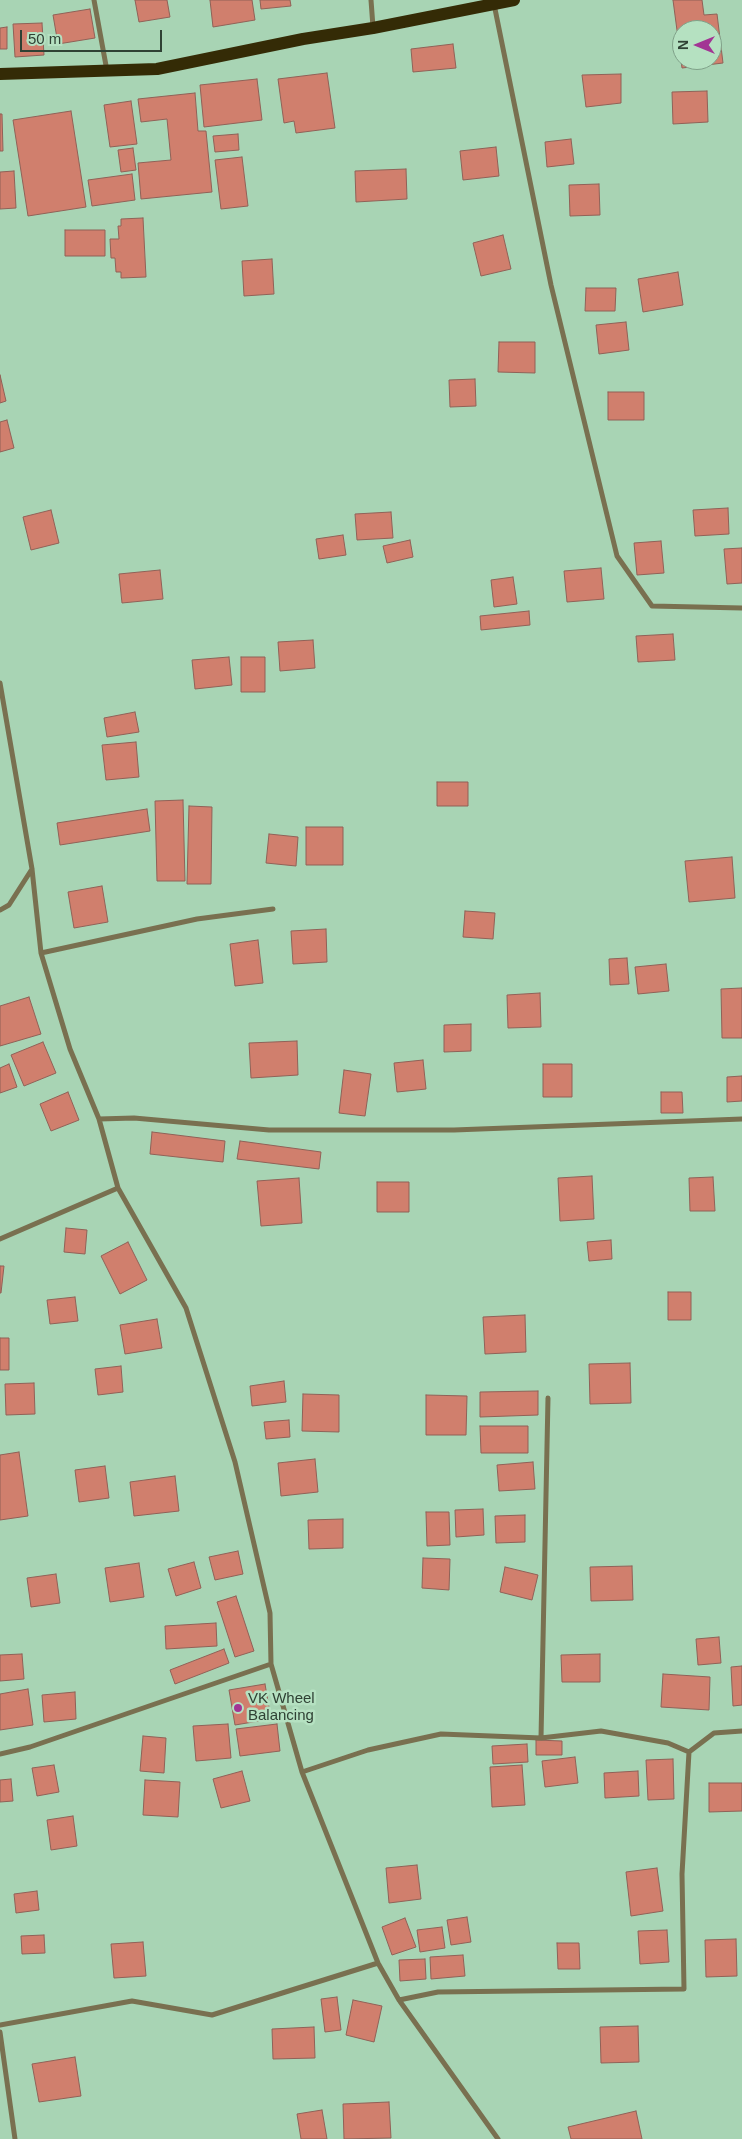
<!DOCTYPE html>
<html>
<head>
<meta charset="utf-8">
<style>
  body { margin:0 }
  #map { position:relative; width:742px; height:2139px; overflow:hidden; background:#a8d4b4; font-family:Arial,sans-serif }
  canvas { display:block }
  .north { position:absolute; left:672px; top:20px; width:50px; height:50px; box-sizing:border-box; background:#b5e1c1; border:1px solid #7fa189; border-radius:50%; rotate:270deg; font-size:14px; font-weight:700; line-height:20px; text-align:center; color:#2f4134 }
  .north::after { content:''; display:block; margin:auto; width:18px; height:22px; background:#a23594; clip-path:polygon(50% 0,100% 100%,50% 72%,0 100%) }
  .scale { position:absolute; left:20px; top:30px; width:142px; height:22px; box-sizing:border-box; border:2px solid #2f4134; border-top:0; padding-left:6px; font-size:15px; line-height:18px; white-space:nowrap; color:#2f4134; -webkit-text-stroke:4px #b5e1c1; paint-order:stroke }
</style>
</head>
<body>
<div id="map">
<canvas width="742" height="2139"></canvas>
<div class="north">N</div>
<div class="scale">50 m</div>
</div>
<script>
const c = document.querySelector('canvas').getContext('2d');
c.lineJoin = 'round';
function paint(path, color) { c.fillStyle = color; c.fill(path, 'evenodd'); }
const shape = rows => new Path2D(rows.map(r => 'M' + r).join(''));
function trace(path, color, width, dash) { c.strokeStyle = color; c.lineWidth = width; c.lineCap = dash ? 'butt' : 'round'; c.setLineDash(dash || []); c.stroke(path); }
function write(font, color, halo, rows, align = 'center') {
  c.font = font + ' Arial,sans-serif'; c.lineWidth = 5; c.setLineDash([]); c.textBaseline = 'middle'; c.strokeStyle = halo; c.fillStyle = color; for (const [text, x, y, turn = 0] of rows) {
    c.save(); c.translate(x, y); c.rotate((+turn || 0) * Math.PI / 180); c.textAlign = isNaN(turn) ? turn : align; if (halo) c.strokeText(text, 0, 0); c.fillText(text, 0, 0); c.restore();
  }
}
const building = shape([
  [135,0,167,0,170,17,139,22,135,0],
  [210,0,252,0,255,20,213,27,210,0],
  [260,0,290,0,291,6,261,9,260,0],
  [673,0,702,0,704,15,717,14,723,63,682,68,673,0],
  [682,30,712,30,712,60,682,60,682,30],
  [90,9,95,38,58,44,53,15,90,9],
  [42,23,44,55,15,57,13,24,42,23],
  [7,27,7,49,0,49,0,28,7,27],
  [453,44,456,68,413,72,411,49,453,44],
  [327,73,335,128,296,133,294,121,284,123,278,79,327,73],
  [621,74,621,103,586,107,582,75,621,74],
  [257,79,262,120,204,127,200,85,257,79],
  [707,91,708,122,673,124,672,92,707,91],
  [195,93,198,131,206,131,212,192,141,199,138,163,171,160,167,119,141,122,138,99,195,93],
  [131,101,137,144,110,147,104,105,131,101],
  [71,111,86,207,28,216,13,120,71,111],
  [0,114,2,114,3,151,0,151,0,114],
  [238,134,239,150,215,152,213,136,238,134],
  [571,139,574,164,547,167,545,142,571,139],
  [496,147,499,176,463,180,460,151,496,147],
  [133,148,136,170,121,172,118,150,133,148],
  [242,157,248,206,221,209,215,160,242,157],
  [406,169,407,199,356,202,355,171,406,169],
  [14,171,16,208,0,209,0,172,14,171],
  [132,174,135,200,92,206,88,180,132,174],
  [599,184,600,215,570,216,569,185,599,184],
  [143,218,146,277,121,278,121,272,116,272,115,258,111,258,110,239,119,239,118,226,121,226,121,219,143,218],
  [65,230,105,230,105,256,65,256,65,230],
  [503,235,511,269,481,276,473,243,503,235],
  [272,259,274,294,244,296,242,261,272,259],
  [678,272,683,305,643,312,638,279,678,272],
  [586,288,616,288,615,311,585,311,586,288],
  [626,322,629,350,599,354,596,325,626,322],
  [499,342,535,342,535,373,498,372,499,342],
  [0,375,6,401,0,403,0,375],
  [475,379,476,406,450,407,449,380,475,379],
  [608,392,644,392,644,420,608,420,608,392],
  [7,420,14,448,0,452,0,422,7,420],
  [728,508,729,534,695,536,693,510,728,508],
  [51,510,59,543,31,550,23,517,51,510],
  [391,512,393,538,357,540,355,514,391,512],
  [343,535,346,555,319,559,316,539,343,535],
  [410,540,413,557,387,563,383,546,410,540],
  [661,541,664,573,637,575,634,543,661,541],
  [742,548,742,583,727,584,724,549,742,548],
  [601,568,604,599,567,602,564,571,601,568],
  [160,570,163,599,122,603,119,574,160,570],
  [513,577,517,604,494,607,491,580,513,577],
  [529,611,530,625,481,630,480,616,529,611],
  [673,634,675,660,638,662,636,636,673,634],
  [313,640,315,668,280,671,278,642,313,640],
  [229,657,232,685,195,689,192,660,229,657],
  [241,657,265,657,265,692,241,692,241,657],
  [135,712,139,732,107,737,104,718,135,712],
  [136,742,139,777,106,780,102,745,136,742],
  [437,782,468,782,468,806,437,806,437,782],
  [183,800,185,881,157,881,155,801,183,800],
  [189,806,212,807,211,884,187,884,189,806],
  [147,809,150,831,60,845,57,823,147,809],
  [306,827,343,827,343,865,306,865,306,827],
  [269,834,298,837,296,866,266,863,269,834],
  [732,857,735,898,689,902,685,861,732,857],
  [102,886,108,922,74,928,68,892,102,886],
  [465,911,495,913,493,939,463,937,465,911],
  [326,929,327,962,293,964,291,931,326,929],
  [258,940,263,983,235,986,230,944,258,940],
  [627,958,629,984,610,985,609,959,627,958],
  [666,964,669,991,638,994,635,967,666,964],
  [742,988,742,1038,722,1038,721,989,742,988],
  [540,993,541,1027,508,1028,507,995,540,993],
  [29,997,41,1034,0,1046,0,1006,29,997],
  [471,1024,471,1051,444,1052,444,1025,471,1024],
  [297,1041,298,1075,251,1078,249,1043,297,1041],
  [43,1042,56,1073,24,1086,11,1055,43,1042],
  [423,1060,426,1089,397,1092,394,1063,423,1060],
  [9,1064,17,1087,0,1093,0,1068,9,1064],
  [543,1064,572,1064,572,1097,543,1097,543,1064],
  [344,1070,371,1074,365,1116,339,1113,344,1070],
  [742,1076,742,1101,727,1102,727,1077,742,1076],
  [68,1092,79,1120,51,1131,40,1104,68,1092],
  [661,1092,682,1092,683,1113,661,1113,661,1092],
  [152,1132,225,1141,223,1162,150,1154,152,1132],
  [240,1141,321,1152,319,1169,237,1159,240,1141],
  [592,1176,594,1219,560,1221,558,1178,592,1176],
  [713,1177,715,1211,690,1211,689,1178,713,1177],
  [299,1178,302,1223,261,1226,257,1181,299,1178],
  [377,1182,409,1182,409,1212,377,1212,377,1182],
  [66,1228,87,1230,85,1254,64,1252,66,1228],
  [611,1240,612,1259,589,1261,587,1242,611,1240],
  [128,1242,147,1280,120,1294,101,1256,128,1242],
  [0,1266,4,1266,1,1293,0,1293,0,1266],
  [668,1292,691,1292,691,1320,668,1320,668,1292],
  [75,1297,78,1321,50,1324,47,1300,75,1297],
  [525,1315,526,1352,485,1354,483,1317,525,1315],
  [157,1319,162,1348,125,1354,120,1325,157,1319],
  [0,1338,9,1338,9,1370,0,1370,0,1338],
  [630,1363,631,1403,590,1404,589,1364,630,1363],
  [121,1366,123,1392,98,1395,95,1369,121,1366],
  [284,1381,286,1402,252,1406,250,1386,284,1381],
  [34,1383,35,1414,6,1415,5,1384,34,1383],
  [538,1391,538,1415,480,1417,480,1392,538,1391],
  [303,1394,339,1395,339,1432,302,1431,303,1394],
  [426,1395,467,1396,466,1435,426,1435,426,1395],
  [289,1420,290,1437,266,1439,264,1422,289,1420],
  [480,1426,528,1426,528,1453,481,1453,480,1426],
  [19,1452,28,1516,0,1520,0,1455,19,1452],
  [315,1459,318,1492,281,1496,278,1463,315,1459],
  [533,1462,535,1489,499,1491,497,1465,533,1462],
  [105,1466,109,1498,79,1502,75,1470,105,1466],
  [175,1476,179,1511,134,1516,130,1482,175,1476],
  [483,1509,484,1535,456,1537,455,1510,483,1509],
  [426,1512,449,1512,450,1545,427,1546,426,1512],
  [525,1515,525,1542,496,1543,495,1516,525,1515],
  [343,1519,343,1548,309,1549,308,1520,343,1519],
  [238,1551,243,1574,215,1580,209,1557,238,1551],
  [423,1558,450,1559,449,1590,422,1588,423,1558],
  [194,1562,201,1588,176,1596,168,1569,194,1562],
  [139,1563,144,1597,110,1602,105,1568,139,1563],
  [632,1566,633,1600,591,1601,590,1567,632,1566],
  [505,1567,538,1575,532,1600,500,1592,505,1567],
  [56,1574,60,1603,31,1607,27,1578,56,1574],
  [236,1596,254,1651,235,1657,217,1602,236,1596],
  [216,1623,217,1646,166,1649,165,1626,216,1623],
  [719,1637,721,1663,698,1665,696,1639,719,1637],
  [224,1649,229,1663,175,1684,170,1670,224,1649],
  [22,1654,24,1679,0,1681,0,1655,22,1654],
  [600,1654,600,1682,562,1682,561,1655,600,1654],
  [742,1666,742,1705,733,1706,731,1667,742,1666],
  [663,1674,710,1677,709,1710,661,1707,663,1674],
  [265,1684,271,1719,235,1725,229,1690,265,1684],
  [28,1689,33,1725,0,1730,0,1694,28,1689],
  [75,1692,76,1719,44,1722,42,1695,75,1692],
  [228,1724,231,1758,196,1761,193,1726,228,1724],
  [277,1724,280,1751,240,1756,236,1729,277,1724],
  [143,1736,166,1738,164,1773,140,1771,143,1736],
  [536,1740,562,1741,562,1755,536,1755,536,1740],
  [527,1744,528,1762,493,1764,492,1746,527,1744],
  [575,1757,578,1783,545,1787,542,1761,575,1757],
  [673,1759,674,1799,648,1800,646,1760,673,1759],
  [54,1765,59,1792,37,1796,32,1768,54,1765],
  [522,1765,525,1805,492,1807,490,1767,522,1765],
  [242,1771,250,1801,221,1808,213,1779,242,1771],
  [638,1771,639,1796,605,1798,604,1773,638,1771],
  [11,1779,13,1801,0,1802,0,1780,11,1779],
  [145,1780,180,1782,178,1817,143,1815,145,1780],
  [709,1783,742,1783,742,1811,709,1812,709,1783],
  [73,1816,77,1846,51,1850,47,1820,73,1816],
  [417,1865,421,1899,389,1903,386,1868,417,1865],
  [657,1868,663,1911,631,1916,626,1872,657,1868],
  [37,1891,39,1910,16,1913,14,1894,37,1891],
  [467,1917,471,1942,451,1945,447,1920,467,1917],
  [405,1918,416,1947,392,1955,382,1927,405,1918],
  [442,1927,445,1948,420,1952,417,1930,442,1927],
  [667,1930,669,1962,640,1964,638,1931,667,1930],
  [44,1935,45,1953,22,1954,21,1936,44,1935],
  [736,1939,737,1976,706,1977,705,1940,736,1939],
  [143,1942,146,1976,114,1978,111,1944,143,1942],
  [557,1943,579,1943,580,1969,558,1969,557,1943],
  [463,1955,465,1976,431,1979,430,1957,463,1955],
  [425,1959,426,1979,400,1981,399,1960,425,1959],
  [337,1997,341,2030,325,2032,321,1999,337,1997],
  [353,2000,382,2006,374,2042,346,2035,353,2000],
  [638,2026,639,2062,601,2063,600,2027,638,2026],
  [314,2027,315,2058,273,2059,272,2029,314,2027],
  [75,2057,81,2096,39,2102,32,2064,75,2057],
  [389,2102,391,2138,344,2139,343,2104,389,2102],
  [322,2110,327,2139,301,2139,297,2114,322,2110],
  [636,2111,642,2139,571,2139,568,2127,636,2111]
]);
const street = shape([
  [94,0,107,71],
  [371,0,373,27],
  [494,4,551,285,617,556,652,606,742,608],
  [0,683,32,869,41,953,70,1049,99,1119,118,1188,186,1308,235,1462,270,1613,271,1664,302,1772,378,1963,399,2000,498,2139],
  [0,910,9,905,32,869],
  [41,953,197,919,273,909],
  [99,1119,134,1118,269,1130,454,1130,742,1119],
  [0,1239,118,1188],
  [541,1738,548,1398],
  [0,1754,30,1747,271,1664],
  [302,1772,368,1750,441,1734,541,1738,601,1731,668,1743,689,1752,714,1733,742,1731],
  [399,2000,438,1992,684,1989,682,1874,689,1752],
  [0,2025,132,2001,212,2015,378,1963],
  [0,2032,15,2139]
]);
const primary = shape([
  [0,74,157,69,303,39,373,28,514,0]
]);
const markers = [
  [238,1708,5,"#a23594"]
];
const poiNames = [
  ["VK Wheel",248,1699],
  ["Balancing",248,1716]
];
paint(building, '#d07f6d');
trace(building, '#906157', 1);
trace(street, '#797050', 5);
trace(primary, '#342b06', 12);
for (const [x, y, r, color] of markers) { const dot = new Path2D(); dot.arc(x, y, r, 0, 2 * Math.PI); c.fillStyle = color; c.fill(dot); trace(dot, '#b5e1c1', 2); }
write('15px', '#2f4134', '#b5e1c1', poiNames, 'left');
</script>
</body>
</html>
